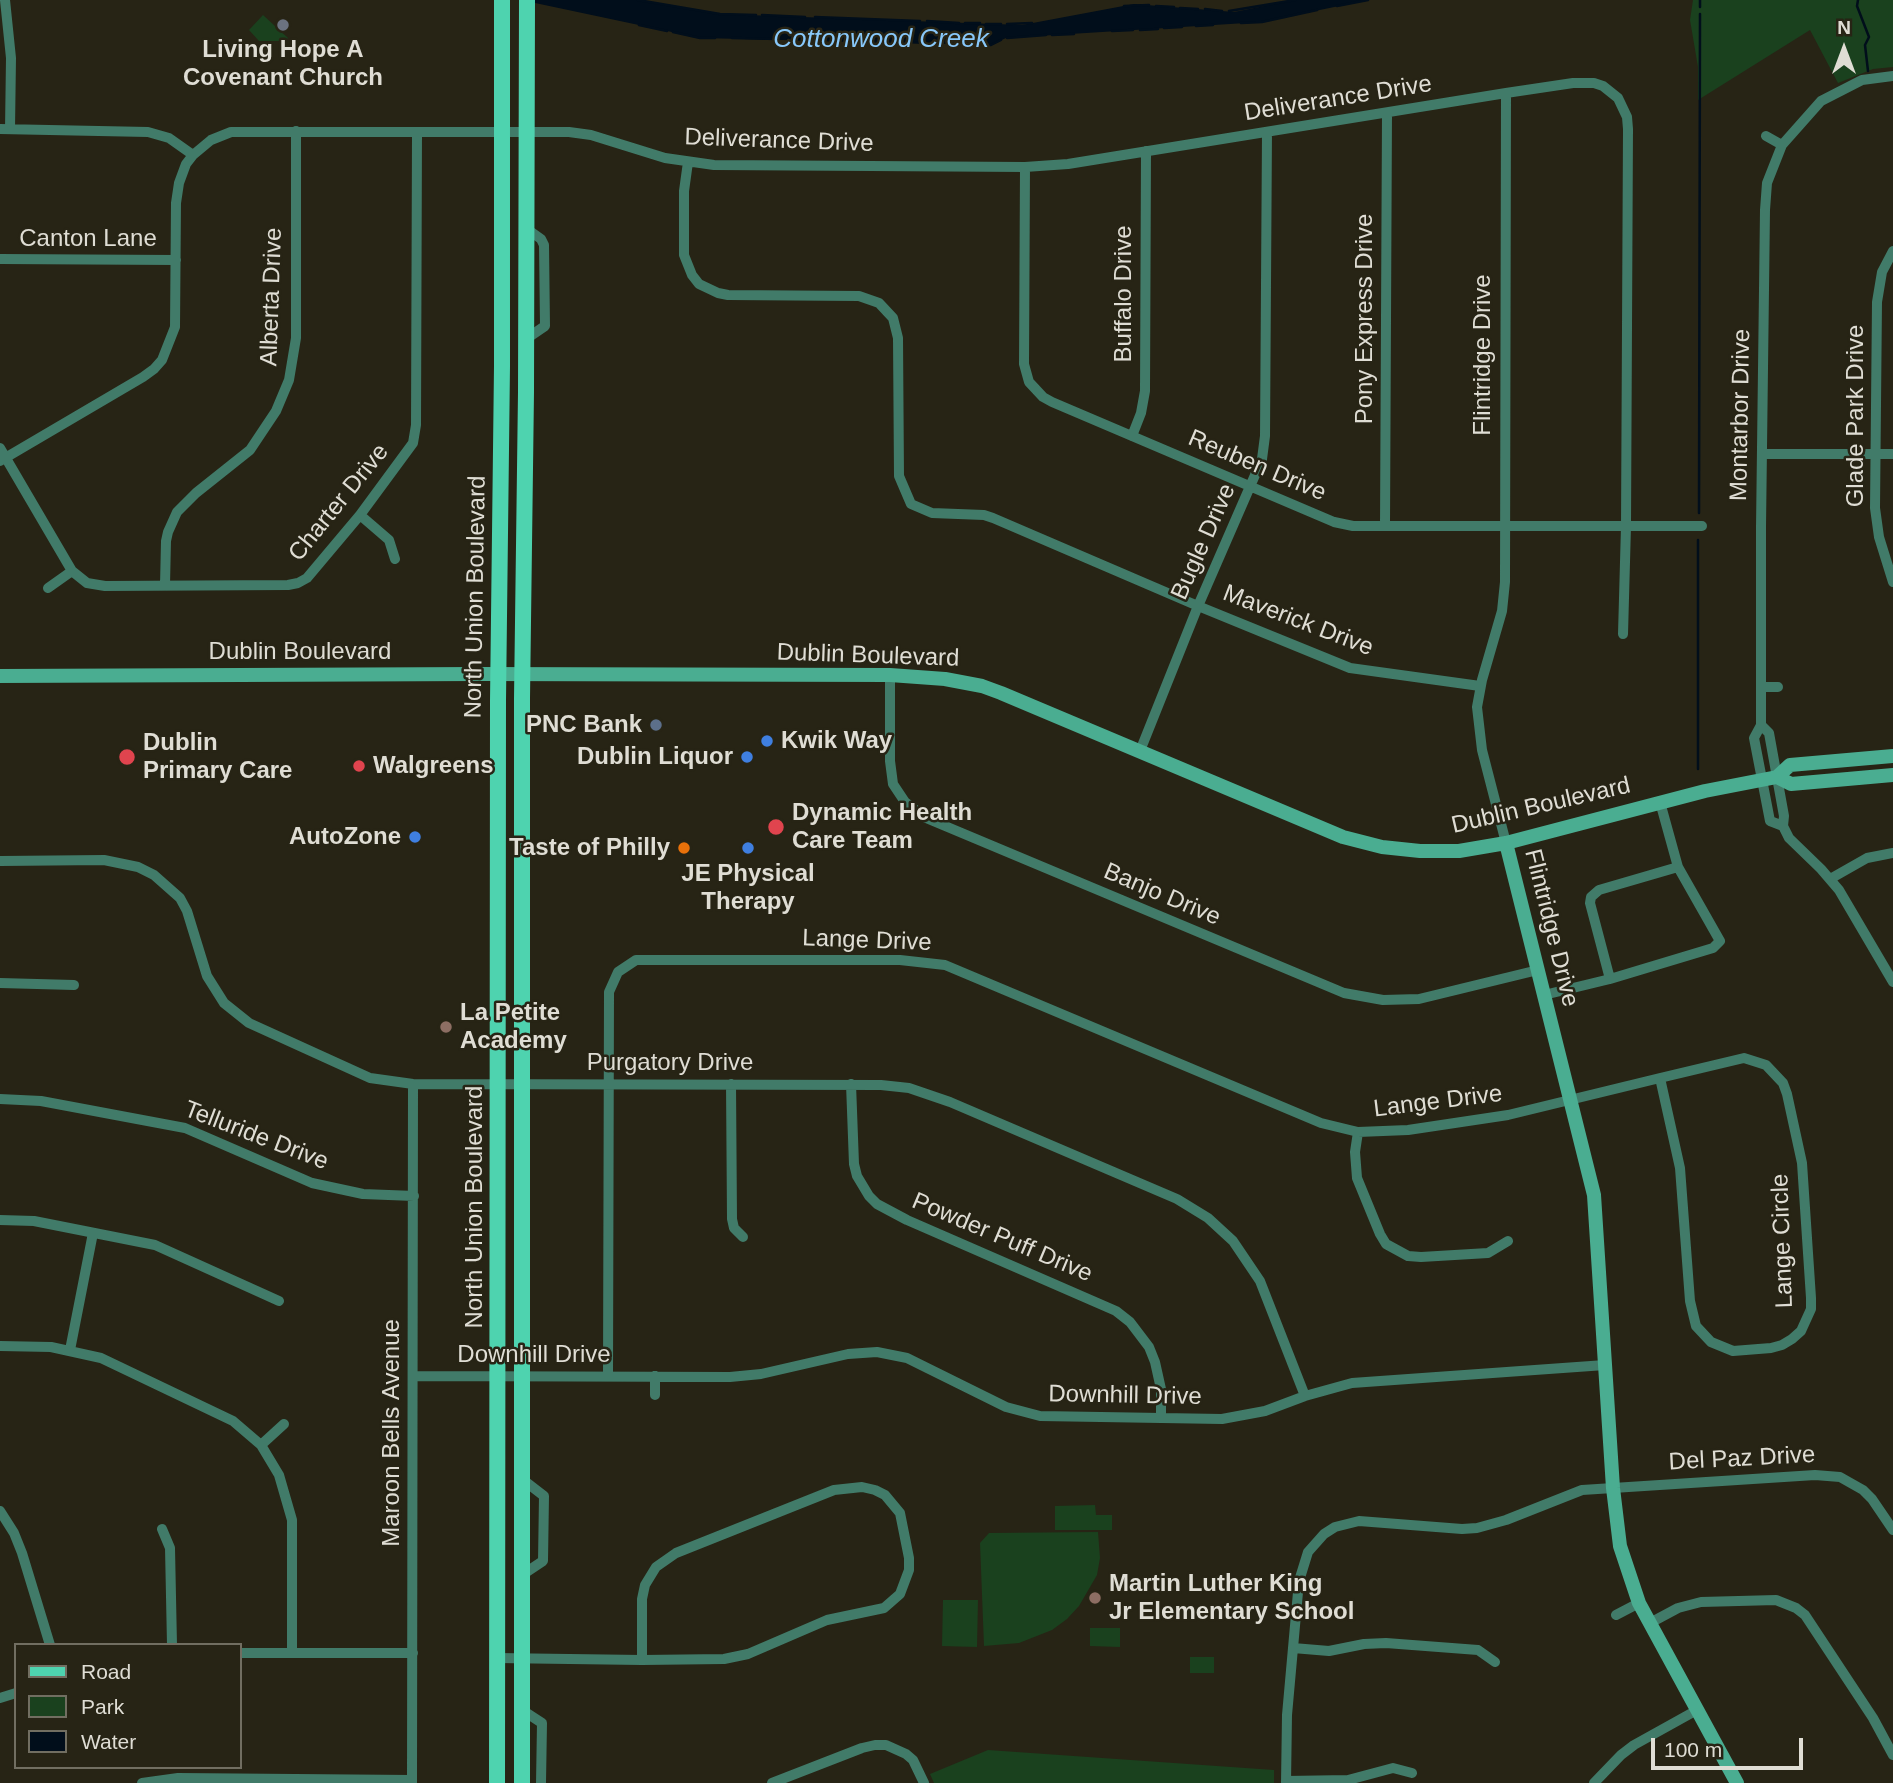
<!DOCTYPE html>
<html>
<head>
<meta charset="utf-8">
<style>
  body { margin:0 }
  #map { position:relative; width:1893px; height:1783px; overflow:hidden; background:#272415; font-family:Helvetica,sans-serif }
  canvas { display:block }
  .legend { position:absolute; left:14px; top:1643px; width:228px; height:126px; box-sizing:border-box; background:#272415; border:2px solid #716e61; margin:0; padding:9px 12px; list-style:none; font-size:21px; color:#dfddd4 }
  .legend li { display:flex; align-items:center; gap:14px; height:35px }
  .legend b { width:35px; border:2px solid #716e61 }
  .north { position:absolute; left:1809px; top:14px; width:70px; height:70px; -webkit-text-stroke:5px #272415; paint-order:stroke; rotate:0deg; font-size:19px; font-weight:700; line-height:28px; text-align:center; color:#dfddd4 }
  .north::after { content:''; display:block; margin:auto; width:24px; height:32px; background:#dfddd4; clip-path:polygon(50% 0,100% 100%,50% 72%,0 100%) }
  .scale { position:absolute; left:1651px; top:1738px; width:152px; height:32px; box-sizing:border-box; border:4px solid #dfddd4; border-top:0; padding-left:9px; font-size:21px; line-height:24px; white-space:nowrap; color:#dfddd4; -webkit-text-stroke:5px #272415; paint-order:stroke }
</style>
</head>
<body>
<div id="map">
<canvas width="1893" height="1783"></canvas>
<ul class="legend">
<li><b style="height:9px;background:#4ed3af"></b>Road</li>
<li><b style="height:19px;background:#1a411e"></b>Park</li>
<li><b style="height:19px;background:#010e1b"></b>Water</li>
</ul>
<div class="north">N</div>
<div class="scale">100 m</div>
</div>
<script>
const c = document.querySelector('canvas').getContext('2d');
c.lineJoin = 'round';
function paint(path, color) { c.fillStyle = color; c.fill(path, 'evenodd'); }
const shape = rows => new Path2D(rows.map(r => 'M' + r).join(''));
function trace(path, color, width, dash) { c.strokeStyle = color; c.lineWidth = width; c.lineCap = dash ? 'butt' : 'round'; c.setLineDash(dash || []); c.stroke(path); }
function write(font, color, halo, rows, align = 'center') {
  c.font = font + ' Helvetica,sans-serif'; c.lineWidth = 5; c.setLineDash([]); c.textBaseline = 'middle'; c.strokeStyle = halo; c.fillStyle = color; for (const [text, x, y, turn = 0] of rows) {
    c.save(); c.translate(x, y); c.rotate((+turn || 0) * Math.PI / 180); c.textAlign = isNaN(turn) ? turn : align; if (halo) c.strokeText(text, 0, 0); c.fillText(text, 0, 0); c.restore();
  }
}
const green = shape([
  [1693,0,1893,0,1893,67,1873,69,1838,83,1810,30,1698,100,1698,67,1690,20],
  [263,15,288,38,285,41,259,41,249,30],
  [1095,1505,1096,1515,1112,1515,1112,1530,1055,1530,1055,1506],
  [1098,1532,1100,1558,1097,1575,1079,1606,1067,1619,1052,1630,1019,1643,984,1646,980,1543,989,1533],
  [943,1600,978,1600,977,1647,942,1646],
  [1090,1628,1120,1628,1120,1647,1090,1646],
  [1190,1657,1214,1657,1214,1673,1190,1673],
  [988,1750,1274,1770,1274,1783,934,1783,930,1774]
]);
const water = shape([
  [521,0,638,0,720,14,1022,25,1134,4,1234,12,1295,0,1368,0,1262,22,1006,38,991,45,700,38]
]);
const stream = shape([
  [638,0,720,14,756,15],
  [1700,0,1700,7],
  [1858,0,1857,6,1869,37,1865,45,1868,71],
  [1124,6,1149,5],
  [1156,6,1174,7],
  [1337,6,1368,0],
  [1180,8,1198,9],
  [1205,9,1222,11],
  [1229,11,1295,0],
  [762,15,805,17],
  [815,17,920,21],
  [927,21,959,23],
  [965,23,980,23],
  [1241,23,1262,22,1317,10],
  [986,24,1001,24],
  [1007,24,1032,23],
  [639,25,667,31],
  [1196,26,1213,25],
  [1164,28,1182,27],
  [1140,30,1158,29],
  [1112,31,1133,30],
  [673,32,700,38,715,38],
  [1052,35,1074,34],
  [732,38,778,39],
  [1007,38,1046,35],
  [788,39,897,42],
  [904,42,936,43],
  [956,44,991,45,1001,40],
  [1699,513,1700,14],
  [1698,769,1698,540]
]);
const street = shape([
  [5,0,11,58,10,129],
  [1506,93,1505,582,1502,611,1482,680,1477,707,1482,750,1506,843],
  [0,129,148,132,169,138,193,155],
  [1766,136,1782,145],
  [688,162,684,191,684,255,692,275,699,284,718,293,728,295,859,296,879,303,893,318,898,338,899,476,911,504,932,513,984,515,993,518,1198,606,1350,668,1480,686],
  [1025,167,1024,364,1029,382,1043,397,1052,402,1334,522,1353,526,1702,526],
  [1893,251,1882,272,1877,302,1875,508,1879,537,1893,582],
  [0,259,176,260],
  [526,339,545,326,544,245,541,239,527,229],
  [1132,436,1141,413,1145,391,1146,151],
  [0,448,72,571,87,583,105,586,288,585,298,583,307,578,360,515,413,443,416,425,417,132],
  [1763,454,1893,454],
  [0,461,143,377,154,369,162,360,175,327,176,203,179,183,186,164,193,155,211,140,231,132,569,132,591,135,665,158,714,165,1025,167,1068,164,1506,93,1573,83,1594,83,1603,86,1618,98,1627,117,1628,129,1626,526,1623,634],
  [360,515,389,540,395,559],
  [1385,526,1387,113],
  [165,585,166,541,168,532,177,512,196,493,250,450,276,411,289,380,296,338,296,131],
  [48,588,72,571],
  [890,675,890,761,893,784,905,802,926,818,1344,993,1383,1000,1419,999,1538,970],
  [1761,687,1778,687],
  [1761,725,1769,733,1784,816,1783,826,1789,838,1821,869,1839,890,1893,982],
  [1140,751,1198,606,1262,459,1265,436,1267,132],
  [1783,826,1770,821,1754,738,1761,725,1761,527,1765,210,1767,183,1782,145,1821,101,1862,80,1893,76],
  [0,861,104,860,138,867,154,875,180,898,187,911,207,976,224,1003,249,1023,370,1078,413,1084,881,1085,909,1088,950,1102,1177,1199,1208,1218,1233,1241,1260,1281,1305,1396],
  [1830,879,1867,858,1893,853],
  [1610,979,1590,903,1591,897,1599,890,1678,867],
  [0,983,74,985],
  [1544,995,1610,979,1713,948,1720,941,1678,867,1660,802],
  [731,1084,732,1219,734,1228,743,1237],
  [851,1084,854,1164,857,1176,869,1196,877,1204,907,1220,1116,1311,1130,1322,1149,1347,1155,1362,1161,1389,1161,1418],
  [0,1099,41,1101,185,1128,312,1183,363,1194,414,1196],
  [1358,1132,1355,1152,1357,1178,1380,1234,1386,1244,1408,1256,1421,1257,1488,1253,1508,1241],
  [0,1220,34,1221,155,1245,279,1301],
  [0,1346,51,1347,101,1358,233,1421,261,1445,279,1475,292,1520,292,1653],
  [70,1350,93,1233],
  [413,1376,730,1377,761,1374,848,1354,877,1352,907,1358,1006,1407,1040,1416,1222,1419,1265,1411,1305,1396,1352,1383,1605,1365],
  [608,1376,609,992,618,972,636,960,900,960,945,965,1321,1123,1358,1132,1408,1130,1508,1115,1660,1078,1680,1168,1690,1301,1696,1326,1711,1342,1733,1351,1771,1348,1782,1345,1792,1339,1801,1331,1811,1309,1811,1298,1802,1163,1787,1094,1783,1083,1766,1065,1744,1058,1660,1078],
  [655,1376,655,1395],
  [261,1445,284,1424],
  [0,1511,14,1533,22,1553,50,1645],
  [162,1529,170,1548,172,1645],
  [522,1575,543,1561,544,1496,522,1479],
  [1616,1615,1639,1603],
  [1650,1623,1678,1608,1701,1602,1776,1600,1796,1608,1805,1615,1873,1718,1893,1755],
  [1293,1648,1329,1651,1364,1644,1386,1643,1478,1650,1495,1662],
  [240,1653,413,1653],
  [497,1658,642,1660,724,1659,748,1654,827,1620,884,1608,900,1594,909,1570,909,1558,900,1513,885,1495,875,1490,862,1487,834,1490,676,1553,656,1567,645,1585,642,1599,642,1660],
  [0,1698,16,1693],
  [522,1710,542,1723,541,1783],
  [1286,1781,1348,1780,1393,1768,1412,1773],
  [142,1783,178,1778,412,1780],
  [412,1783,413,1084],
  [772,1783,862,1748,875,1745,886,1745,906,1754,913,1760,924,1783],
  [1286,1783,1287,1715,1299,1581,1308,1552,1324,1534,1335,1527,1359,1521,1462,1529,1477,1528,1506,1520,1582,1490,1815,1475,1840,1477,1863,1490,1872,1499,1893,1530],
  [1594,1783,1621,1755,1634,1745,1697,1710]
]);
const secondary = shape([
  [0,676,479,674,890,675,945,679,982,686,1001,693,1343,837,1382,847,1420,851,1459,851,1506,843,1705,791,1777,777,1790,765,1893,756],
  [1777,777,1791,784,1893,775],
  [1506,843,1594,1195,1613,1488,1620,1546,1639,1603,1737,1783]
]);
const primary = shape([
  [497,1783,498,700,502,366,502,0],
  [522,1783,522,698,526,392,527,0]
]);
const markers = [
  [283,25,7,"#6b7280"],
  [656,725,7,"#5c6f8a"],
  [767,741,7,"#3f7fe0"],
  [127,757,9,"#e0444e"],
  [747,757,7,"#3f7fe0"],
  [359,766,7,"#e0444e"],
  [776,827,9,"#e0444e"],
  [415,837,7,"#3f7fe0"],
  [684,848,7,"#e8710a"],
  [748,848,7,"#3f7fe0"],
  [446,1027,7,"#8d6e63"],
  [1095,1598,7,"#8d6e63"]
];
const poiNames = [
  ["Living Hope A",283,50,"center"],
  ["Covenant Church",283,78,"center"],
  ["PNC Bank",642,725,"right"],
  ["Kwik Way",781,741],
  ["Dublin",143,743],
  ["Primary Care",143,771],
  ["Dublin Liquor",733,757,"right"],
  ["Walgreens",373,766],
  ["Dynamic Health",792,813],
  ["Care Team",792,841],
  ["AutoZone",401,837,"right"],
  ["Taste of Philly",670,848,"right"],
  ["JE Physical",748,874,"center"],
  ["Therapy",748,902,"center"],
  ["La Petite",460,1013],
  ["Academy",460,1041],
  ["Martin Luther King",1109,1584],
  ["Jr Elementary School",1109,1612]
];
const streetNames = [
  ["Deliverance Drive",1338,99,-9],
  ["Deliverance Drive",779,141,2],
  ["Canton Lane",88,239],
  ["Buffalo Drive",1124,294,-90],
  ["Alberta Drive",272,297,-88],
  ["Pony Express Drive",1365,319,-90],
  ["Flintridge Drive",1483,355,-90],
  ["Montarbor Drive",1741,415,-89],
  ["Glade Park Drive",1856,416,-90],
  ["Reuben Drive",1257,466,23],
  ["Charter Drive",339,503,-51],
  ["Bugle Drive",1204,542,-66],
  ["North Union Boulevard",476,597,-89],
  ["Maverick Drive",1298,621,21],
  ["Dublin Boulevard",300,652],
  ["Dublin Boulevard",868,656,2],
  ["Dublin Boulevard",1541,806,-13],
  ["Banjo Drive",1162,895,23],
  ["Flintridge Drive",1551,928,76],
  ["Lange Drive",867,941,2],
  ["Purgatory Drive",670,1063],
  ["Lange Drive",1438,1102,-7],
  ["Telluride Drive",256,1136,21],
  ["North Union Boulevard",475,1207,-90],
  ["Powder Puff Drive",1002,1238,23],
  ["Lange Circle",1783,1241,-92],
  ["Downhill Drive",534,1355],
  ["Downhill Drive",1125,1396,1],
  ["Maroon Bells Avenue",392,1433,-90],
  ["Del Paz Drive",1742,1459,-3]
];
const waterNames = [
  ["Cottonwood Creek",881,40]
];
paint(green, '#1a411e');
paint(water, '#010e1b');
trace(stream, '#010e1b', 2.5);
trace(street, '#417b69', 10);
trace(secondary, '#4aad91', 14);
trace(primary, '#4ed3af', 16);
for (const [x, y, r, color] of markers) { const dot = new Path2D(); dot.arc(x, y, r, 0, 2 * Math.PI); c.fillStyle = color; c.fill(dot); trace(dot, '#272415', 2.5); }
write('bold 24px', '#dfddd4', '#272415', poiNames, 'left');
write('24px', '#dfddd4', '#272415', streetNames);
write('italic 26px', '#88c8fa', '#272415', waterNames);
</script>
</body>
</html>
